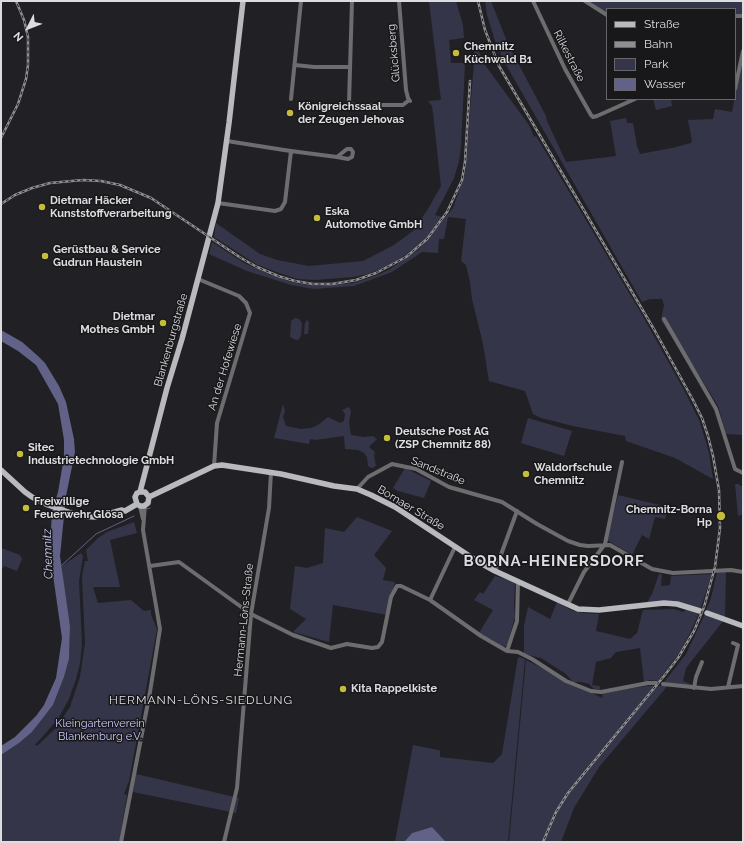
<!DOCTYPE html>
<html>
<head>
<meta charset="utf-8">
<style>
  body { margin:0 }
  #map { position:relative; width:744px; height:843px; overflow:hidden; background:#212125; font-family:Raleway,sans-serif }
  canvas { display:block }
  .frame { position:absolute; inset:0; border:2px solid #dddddf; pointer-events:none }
  .legend { position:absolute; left:606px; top:8px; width:130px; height:92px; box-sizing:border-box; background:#18181b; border:1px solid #676769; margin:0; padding:5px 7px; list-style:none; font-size:12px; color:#dddddf }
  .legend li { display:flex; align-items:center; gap:8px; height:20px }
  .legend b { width:20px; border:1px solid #676769 }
  .north { position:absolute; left:8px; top:8px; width:40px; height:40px; -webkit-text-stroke:3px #18181b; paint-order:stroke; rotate:228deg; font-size:11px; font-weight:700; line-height:16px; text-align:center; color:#dddddf }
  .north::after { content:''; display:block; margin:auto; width:14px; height:18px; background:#dddddf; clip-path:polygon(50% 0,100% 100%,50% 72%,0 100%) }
</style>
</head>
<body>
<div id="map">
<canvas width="744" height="843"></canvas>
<div class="frame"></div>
<ul class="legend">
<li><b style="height:5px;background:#b9babd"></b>Straße</li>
<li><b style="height:5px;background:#8f8f92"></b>Bahn</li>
<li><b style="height:11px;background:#353549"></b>Park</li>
<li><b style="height:11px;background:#626187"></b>Wasser</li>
</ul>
<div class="north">N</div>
</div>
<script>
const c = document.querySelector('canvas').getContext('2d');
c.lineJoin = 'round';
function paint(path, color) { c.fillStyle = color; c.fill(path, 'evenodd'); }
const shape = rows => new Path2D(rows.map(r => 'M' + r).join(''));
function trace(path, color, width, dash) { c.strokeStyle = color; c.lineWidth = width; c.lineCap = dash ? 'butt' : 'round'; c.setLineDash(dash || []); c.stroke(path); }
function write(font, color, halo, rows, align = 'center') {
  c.font = font + ' Raleway,sans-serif'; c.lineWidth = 3; c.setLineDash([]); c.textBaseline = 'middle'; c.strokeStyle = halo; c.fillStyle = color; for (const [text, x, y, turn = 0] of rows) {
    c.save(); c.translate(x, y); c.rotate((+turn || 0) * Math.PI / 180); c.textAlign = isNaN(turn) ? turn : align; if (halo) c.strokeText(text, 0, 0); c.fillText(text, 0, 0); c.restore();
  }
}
const green = shape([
  [429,1,456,1,463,25,464,38,449,40,451,63,465,63,461,147,459,161,454,178,435,215,442,217,425,239,400,259,381,269,367,274,353,277,315,280,298,279,279,273,256,264,214,237,216,223,260,254,277,260,309,266,363,261,394,245,413,231,428,209,441,186,433,113,432,106,428,101,441,100],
  [485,1,491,1,508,44,546,116,547,121,566,162,616,156,610,121,626,118,627,123,633,123,637,146,640,154,672,148,691,143,692,141,688,120,713,119,715,109,732,112,743,57,743,435,726,434,718,406,694,367,691,369,661,320,664,305,662,299,650,299,642,302,505,63,496,44,487,15],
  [587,1,743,1,743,14,735,15,735,9,607,9,607,14],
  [475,43,485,65,529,125,534,137,536,136,542,146,641,313,684,390,700,422,709,453,713,479,675,458,626,441,625,436,573,426,541,418,533,414,525,391,489,381,483,344,472,299,470,282,466,265,461,261,466,219,448,217,444,239,439,239,438,253,422,252,392,272,354,286,314,289,291,285,247,271,209,254,212,242,244,263,271,275,295,283,317,286,353,283,375,276,390,269,420,248,453,208,465,173,474,63],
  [653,99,671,99,672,106,656,110],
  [295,318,299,319,302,323,301,336,298,340,296,340,290,337,291,321],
  [307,320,309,322,308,334,304,334,305,323],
  [283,404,285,411,283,417,286,426,301,429,311,428,318,425,328,417,340,423,344,421,345,414,342,410,349,407,351,411,349,422,351,435,364,437,373,436,377,439,369,447,375,452,374,455,376,466,372,468,368,466,367,457,364,453,358,450,345,449,344,436,315,440,310,439,309,444,274,438],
  [528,418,572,431,564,456,521,443],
  [405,468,431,481,424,498,398,491,393,488],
  [735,484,738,484,743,487,743,514,738,516],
  [618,495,668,507,665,519,655,517,649,539,642,535,632,555,607,540],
  [357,517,392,531,374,555,386,568,383,580,395,582,387,615,333,605,329,642,293,632,306,619,290,609,295,566,307,568,323,563,325,528,344,532],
  [134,522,137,533,110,540,120,587,93,587,98,603,131,600,144,611,151,610,151,615,157,629,129,781,124,794,127,795,119,842,1,842,1,755,19,743,32,732,53,705,64,677,69,659,70,626,63,581,62,566,81,553,83,556,79,581,82,644,80,663,76,679,69,699,58,719,35,745,37,746,55,729,70,707,80,677,85,643,82,576,85,561,88,561,86,550,98,538,107,532],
  [1,548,20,555,22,559,17,571,4,566,1,570],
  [726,571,725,619,706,611,711,598,717,572],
  [659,574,662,574,661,586,670,585,671,576,712,574,700,610,677,603,646,604,652,594],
  [495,576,515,582,514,603,515,617,507,645,504,647,479,633,493,610,474,600,480,592,483,594],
  [557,602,573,611,583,613,599,614,596,631,630,639,637,633,643,610,674,609,683,612,687,609,699,613,690,633,680,652,658,681,650,680,644,682,640,648,616,652,611,658,596,662,592,685,600,686,600,689,594,689,589,684,581,682,573,682,566,674,541,658,524,654,524,626,528,607,550,619],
  [705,614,724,620,686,668,683,681,695,686,670,683,599,767,574,808,561,842,509,842,526,660,602,698,603,693,647,686,661,686,686,654],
  [518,657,525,659,508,842,446,842,432,827,412,833,404,842,395,842,413,745,438,750,440,751,440,757,493,763,502,754],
  [136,774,239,798,236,813,133,792]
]);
const water = shape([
  [1,330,22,342,38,356,45,363,59,386,66,402,74,439,75,452,66,496,60,556,70,626,69,659,64,677,53,705,32,732,19,743,1,755,1,746,15,737,36,716,44,705,56,678,62,638,53,575,51,529,52,512,58,492,64,457,64,440,58,404,36,365,18,351,1,341],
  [432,827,446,842,404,842,412,833]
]);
const stream = shape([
  [147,509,150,508],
  [61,566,96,534,134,516]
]);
const minor = shape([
  [352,1,349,103,354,105,403,105,409,100],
  [399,1,406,90,408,98,410,101],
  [533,1,565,69,591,115,593,117,597,116,635,99],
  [585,1,607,15],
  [735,16,743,16],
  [295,65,314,67,350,67],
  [735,89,743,51],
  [291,99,301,1],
  [227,141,284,150,291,151,306,153,337,157,348,159,352,157,353,152,351,149,347,149,337,157],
  [218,203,275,211,281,209,285,202,291,151],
  [198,279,239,296,246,303,250,313,217,423,214,466],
  [664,319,716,409,735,469,743,473],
  [357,489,368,477,392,464,416,469,449,487,502,502,537,524,568,541,580,545,588,546,610,545,652,569,673,573,731,570,743,572],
  [140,506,143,519],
  [150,566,179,562,251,614,293,635,331,648,347,644,372,648,378,647,382,642,391,597,397,586,401,586,430,600,481,636,507,651,518,652,532,659,566,681,591,691,601,692,648,683,656,683],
  [495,571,517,511],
  [430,600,455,547],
  [568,604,584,572,605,544,622,462],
  [507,651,517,621,518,581],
  [663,684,711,689,743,686],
  [728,687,738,645,733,643],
  [694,688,696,677,702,662],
  [121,842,150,692,160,629,143,530,145,505],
  [224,842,237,788,251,614,269,508,271,472]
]);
const major = shape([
  [1,470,25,492,32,497,48,505,80,516,94,517,104,515,122,510,125,511,137,504],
  [140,492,145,492,149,497,148,503,144,506,140,506,137,504,135,497,137,493,140,492,167,388,182,339,218,203,229,123,243,1],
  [149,497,214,466,222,465,281,474,334,486,357,489,371,495,395,507,477,561,495,571,578,609,599,610,664,603,677,604,700,611],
  [707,613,743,626]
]);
const rail = shape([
  [478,1,485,30,499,66,655,331,693,400,702,418,708,436,713,456,719,490,720,528,715,567,704,607,694,631,678,658,664,676,568,793,556,812,543,842],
  [1,138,18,104,26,79,28,65,28,37,24,20,16,1],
  [1,204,15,195,32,188,50,183,83,180,101,181,120,185,151,198,241,258,257,267,278,276,295,281,313,284,332,284,356,280,376,273,406,257,427,239,447,212,462,180,465,162,470,81]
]);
const markers = [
  [456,53,4,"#c6bc3c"],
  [290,113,4,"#c6bc3c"],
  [42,207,4,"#c6bc3c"],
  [317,218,4,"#c6bc3c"],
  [45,256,4,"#c6bc3c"],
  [163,323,4,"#c6bc3c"],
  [387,438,4,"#c6bc3c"],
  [20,454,4,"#c6bc3c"],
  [526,474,4,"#c6bc3c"],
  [26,508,4,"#c6bc3c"],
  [721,516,5,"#c6bc3c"],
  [343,689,4,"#c6bc3c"]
];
const poiNames = [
  ["Chemnitz",464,47],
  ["Küchwald B1",464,60],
  ["Königreichssaal",298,107],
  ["der Zeugen Jehovas",298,120],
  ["Dietmar Häcker",50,201],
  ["Kunststoffverarbeitung",50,214],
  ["Eska",325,212],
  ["Automotive GmbH",325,225],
  ["Gerüstbau & Service",53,250],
  ["Gudrun Haustein",53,263],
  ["Dietmar",155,317,"right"],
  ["Mothes GmbH",155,330,"right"],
  ["Deutsche Post AG",395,432],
  ["(ZSP Chemnitz 88)",395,445],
  ["Sitec",28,448],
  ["Industrietechnologie GmbH",28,461],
  ["Waldorfschule",534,468],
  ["Chemnitz",534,481],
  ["Freiwillige",34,502],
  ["Feuerwehr Glösa",34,515],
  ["Chemnitz-Borna",712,510,"right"],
  ["Hp",712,523,"right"],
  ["Kita Rappelkiste",351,689]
];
const streetNames = [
  ["Glücksberg",394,53,-95],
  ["Rilkestraße",569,56,63],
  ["Blankenburgstraße",171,340,-74],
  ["An der Hofewiese",225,367,-73],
  ["Sandstraße",438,471,22],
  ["Bornaer Straße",411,508,31],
  ["Hermann-Löns-Straße",244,620,-84]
];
const parkNames = [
  ["Kleingartenverein",100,724],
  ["Blankenburg e.V.",100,737]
];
const waterNames = [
  ["Chemnitz",48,554,-92]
];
const neighbourhoodNames = [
  ["HERMANN-LÖNS-SIEDLUNG",201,700]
];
const districtNames = [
  ["BORNA-HEINERSDORF",554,561]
];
paint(green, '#353549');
paint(water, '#626187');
trace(stream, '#626187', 1);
trace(minor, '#6d6d6f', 4);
trace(major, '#b9babd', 5.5);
trace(rail, '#8f8f92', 2.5);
trace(rail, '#18181b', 1, [3]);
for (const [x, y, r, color] of markers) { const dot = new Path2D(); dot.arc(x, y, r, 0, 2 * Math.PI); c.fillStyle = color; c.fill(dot); trace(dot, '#18181b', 1.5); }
write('bold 11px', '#dddddf', '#18181b', poiNames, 'left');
write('11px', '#dddddf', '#18181b', streetNames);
write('11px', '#c9c9fc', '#18181b', parkNames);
write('italic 12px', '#cecff6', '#18181b', waterNames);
c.letterSpacing = '1px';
write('12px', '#dddddf', '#18181b', neighbourhoodNames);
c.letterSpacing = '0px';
c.letterSpacing = '1px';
write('bold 15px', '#dddddf', '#18181b', districtNames);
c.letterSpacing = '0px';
</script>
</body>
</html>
